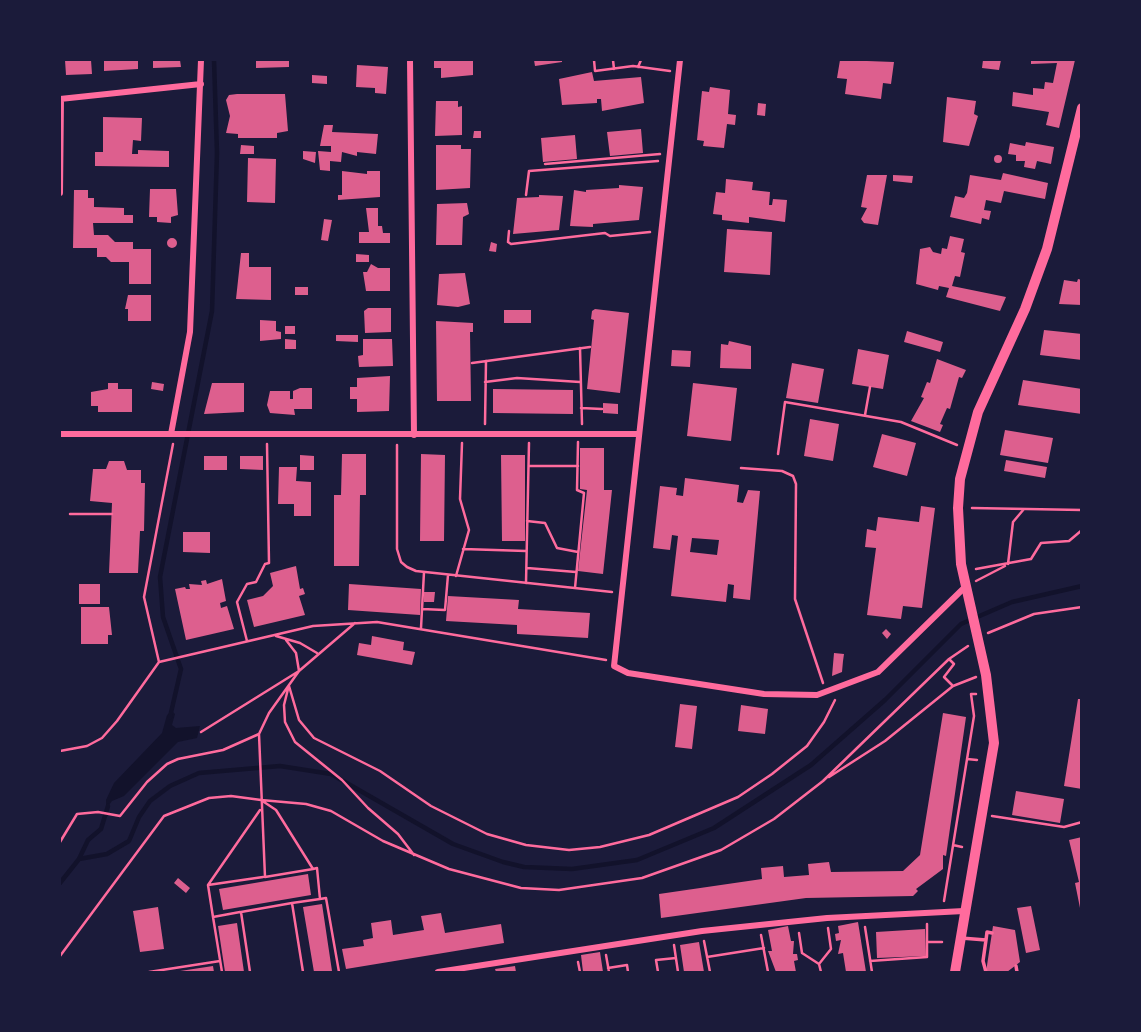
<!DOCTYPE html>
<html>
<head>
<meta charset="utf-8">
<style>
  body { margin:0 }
  #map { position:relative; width:1141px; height:1032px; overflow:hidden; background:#1b1b3a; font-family:"Noto Serif",serif }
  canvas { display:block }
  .frame { position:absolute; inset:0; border:61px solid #1b1b3a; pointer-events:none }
</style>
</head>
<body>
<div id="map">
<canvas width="1141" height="1032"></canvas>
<div class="frame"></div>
</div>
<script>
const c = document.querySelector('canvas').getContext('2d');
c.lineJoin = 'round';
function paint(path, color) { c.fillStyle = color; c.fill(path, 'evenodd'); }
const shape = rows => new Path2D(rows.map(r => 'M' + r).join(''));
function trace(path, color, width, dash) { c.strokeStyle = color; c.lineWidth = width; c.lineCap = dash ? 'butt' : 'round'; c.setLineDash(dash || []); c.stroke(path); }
const water = shape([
  [172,711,175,714,172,725,176,728,200,726,197,738,178,742,124,796,112,801,106,809,106,800,114,783,162,733,167,715]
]);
const stream = shape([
  [170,717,181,669,163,617,160,577,212,311,217,153,214,60],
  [79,859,107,854,129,841,139,817,150,801,170,786,190,777,199,773,280,766,331,774,453,844,503,862,524,867,572,869,637,860,714,828,811,765,885,700,961,624,1012,602,1082,586],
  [60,883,79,859,88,840,101,829,108,806]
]);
const building = shape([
  [65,60,91,60,92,74,66,75],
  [104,60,138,60,138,69,104,71],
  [153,60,180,60,181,67,153,68],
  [256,60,289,60,289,67,256,68],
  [434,60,473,60,473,75,441,78,441,68,434,68],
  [534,60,562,60,562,62,535,66],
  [840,60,894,62,891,84,883,83,881,99,845,94,847,79,837,78],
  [983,60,1001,60,999,70,982,68],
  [1031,60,1075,60,1059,128,1046,125,1049,112,1012,106,1013,92,1033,95,1033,88,1044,89,1045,82,1053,83,1057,63,1031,64],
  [357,65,388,67,386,94,375,93,375,88,356,87],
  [592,72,594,81,641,77,644,103,602,111,601,99,597,99,597,103,562,105,559,79],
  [312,75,327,76,327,84,312,83],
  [710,87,730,90,728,114,736,115,735,125,727,124,724,148,703,146,704,141,697,140,702,91,709,92],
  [237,94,285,94,288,131,277,133,277,138,238,138,238,134,226,133,230,116,226,100,229,95],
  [947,97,976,101,974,114,978,116,969,146,943,142],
  [436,101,458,101,458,107,462,106,462,135,435,136],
  [758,103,766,104,765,116,757,115],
  [103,117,142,118,141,141,133,140,132,154,138,154,138,150,169,151,169,167,95,166,95,152,103,152],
  [324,125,333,125,332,132,378,134,376,154,357,152,357,156,342,152,341,162,330,161,330,171,320,170,318,151,331,152,331,146,320,146],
  [641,129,643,153,610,156,607,132],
  [474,131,481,131,481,138,473,138],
  [575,135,577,159,543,162,541,138],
  [1026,142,1054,147,1051,164,1037,161,1035,169,1024,167,1025,161,1016,161,1016,155,1008,154,1010,143,1025,146],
  [241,145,254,146,254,154,240,154],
  [436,145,461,145,461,149,471,149,470,188,436,190],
  [303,151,316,152,315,163,303,159],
  '994 159a4 4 0 1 1 8 0a4 4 0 1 1-8 0Z',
  [248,158,276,159,275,203,247,202],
  [342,171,367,174,367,171,380,171,380,197,338,200,338,195,342,195],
  [1003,173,1048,183,1045,199,1004,191,1001,203,986,200,984,210,991,211,989,220,982,218,981,224,950,217,955,196,964,198,967,193,970,175,1001,180],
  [867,175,887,175,878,225,864,223,861,219,867,208,861,207],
  [893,175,913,176,912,183,893,181],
  [726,179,753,182,752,190,770,192,769,205,772,205,773,199,787,200,785,222,749,217,749,223,722,220,722,215,713,214,716,192,725,193],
  [619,185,643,187,639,220,593,224,593,227,570,226,574,190,586,192,586,190,619,188],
  [150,189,176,189,178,215,171,217,171,223,157,222,157,217,149,217],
  [74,190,88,190,88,198,94,198,94,207,124,208,124,215,133,215,133,223,93,223,94,235,108,235,115,242,133,242,133,249,151,249,151,284,129,284,129,262,111,262,106,257,97,257,97,248,73,248],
  [539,195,563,196,559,230,513,234,517,198,539,197],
  [467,203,469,214,463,217,462,245,436,245,437,204],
  [366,208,378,208,378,226,382,226,383,233,390,233,390,243,359,243,359,232,369,232],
  [324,219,332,220,328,241,321,240],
  [727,229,772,232,770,275,724,272],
  [950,236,964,239,961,252,965,253,960,277,955,276,952,286,1006,297,1000,311,946,297,949,288,939,286,938,290,916,284,920,249,930,247,933,252,941,254,942,248,947,249],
  '167 243a5 5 0 1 1 10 0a5 5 0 1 1-10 0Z',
  [491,242,497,244,496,252,489,251],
  [241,253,249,253,249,267,271,267,271,300,236,299],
  [356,254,369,255,369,262,356,262],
  [371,264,378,268,390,268,390,291,366,291,363,272,367,272],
  [465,273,470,304,458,307,437,305,439,274],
  [1078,279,1082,280,1082,305,1059,304,1064,280,1077,282],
  [295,287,308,287,308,295,295,295],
  [128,295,151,295,151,321,128,321,128,309,125,309],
  [368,308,391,308,391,332,365,333,364,311],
  [595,309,629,313,620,393,587,389,594,320,591,319,592,311],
  [504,310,531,310,531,323,504,323],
  [260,320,276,321,276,331,281,332,281,339,260,341],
  [436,321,473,323,473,332,470,332,471,401,437,401],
  [285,326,295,326,295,334,285,334],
  [1044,330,1082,334,1082,360,1040,355],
  [907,331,943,342,940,352,904,342],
  [336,335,358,335,358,342,336,341],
  [285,339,296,340,296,349,285,349],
  [363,339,392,339,393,366,359,367,358,356,363,355],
  [729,341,751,346,751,369,720,368,721,344,728,345],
  [858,349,889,355,883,389,852,384],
  [672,350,691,351,690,367,671,366],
  [937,359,966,370,962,378,959,377,950,409,947,408,940,424,943,425,940,432,911,421,924,398,921,397,927,382,930,383],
  [792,363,824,369,818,403,786,398],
  [390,376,389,411,357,412,357,399,350,399,350,387,357,387,357,378],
  [1023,380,1082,389,1082,414,1018,405],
  [152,382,164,384,163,391,151,389],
  [108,383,118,383,118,389,132,389,132,412,98,412,98,406,91,406,91,392,108,389],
  [212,383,244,383,244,412,204,414],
  [693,383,737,388,731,441,687,436],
  [300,388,312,388,312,409,294,409,295,415,270,413,267,405,270,391,290,391,290,399,293,399,293,391],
  [493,389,573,390,573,414,493,413],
  [603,403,618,404,618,414,603,413],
  [810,419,839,424,833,461,804,456],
  [1005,430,1053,438,1048,463,1000,455],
  [882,434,916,443,907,476,873,467],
  [580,448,604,448,604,490,612,490,603,574,578,571,587,490,580,489],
  [342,454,366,454,366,495,360,495,359,566,334,566,334,495,341,495],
  [421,454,445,455,444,541,420,541],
  [300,455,314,456,314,470,300,470],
  [501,455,525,455,525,541,502,541],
  [204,456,227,456,227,470,204,470],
  [240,456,263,456,263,470,240,469],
  [1006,460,1047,467,1045,478,1004,471],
  [109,461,124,461,127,470,141,470,141,483,145,483,144,531,140,531,138,573,109,573,112,503,90,501,93,469,106,469],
  [279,467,297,467,296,481,311,482,311,516,294,516,294,504,278,504],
  [685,478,739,485,737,502,743,503,748,490,760,491,750,600,733,598,734,585,728,584,726,602,671,596,678,536,672,535,670,550,653,548,660,486,677,488,676,495,683,496],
  [692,538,719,540,717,555,690,552],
  [921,506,935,508,922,608,903,606,901,619,867,615,876,548,865,547,867,529,876,531,878,517,919,522],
  [183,532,210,532,210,553,183,552],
  [296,566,300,589,303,588,305,594,299,596,305,615,254,627,247,600,263,596,273,586,270,573],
  [222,579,226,601,220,603,221,608,227,606,234,629,186,640,175,589,185,587,186,589,190,589,189,584,202,585,201,581,206,580,207,584],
  [79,584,100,584,100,604,79,604],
  [349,584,421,589,420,615,348,610],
  [424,592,435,592,434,602,424,602],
  [448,596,519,600,518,609,590,613,588,638,517,634,517,625,446,621],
  [81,607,109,607,112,635,108,635,108,644,81,644],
  [886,629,891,634,887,639,882,633],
  [372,636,404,642,403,650,415,652,412,665,357,655,359,643,371,645],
  [834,653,844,654,843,661,842,672,832,676],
  [1078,699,1082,699,1082,789,1064,786],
  [680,704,697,706,692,749,675,747],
  [741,705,768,709,765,734,738,731],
  [943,713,966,717,946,856,943,855,943,869,916,889,918,891,913,896,806,898,661,918,659,894,762,879,761,868,783,866,784,877,809,875,808,864,829,862,831,872,903,871,920,855],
  [1016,791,1064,799,1060,823,1012,815],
  [1082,837,1082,908,1080,908,1075,883,1079,882,1069,840],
  [308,874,311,895,223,910,219,889],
  [178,878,190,888,186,893,174,883],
  [322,904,332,971,314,972,303,907],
  [1031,906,1040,950,1026,953,1017,908],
  [158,907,164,949,140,952,133,911],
  [441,913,445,933,501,924,504,943,346,969,342,949,364,946,363,940,373,938,371,923,391,920,393,935,424,930,421,916],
  [858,922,866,972,846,972,843,953,838,954,841,940,836,941,835,934,839,933,838,926],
  [237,923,244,972,225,972,218,926],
  [788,926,791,941,794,941,793,954,797,954,798,960,794,961,796,972,776,972,768,951,772,951,768,930],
  [993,926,1015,930,1020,962,1007,972,986,972],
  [925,929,926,956,877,958,876,932],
  [699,942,704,972,684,972,680,945],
  [600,952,603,972,583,972,581,955],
  [213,966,214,972,180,972,180,971],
  [515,966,516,972,496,972,495,969]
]);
const path = shape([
  [594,60,595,71,633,66,670,71],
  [613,60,614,69],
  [638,67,641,60],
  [545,164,660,154],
  [526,195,529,171,658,161],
  [509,231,508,242,511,244,605,233,610,236,650,232],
  [580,348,582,424],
  [472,363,590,347],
  [485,382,517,378,580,382],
  [581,408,602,409],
  [865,415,870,387],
  [485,424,486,361],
  [397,445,397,549,401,562,407,567,416,571,612,592],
  [778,454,785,402,901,422,957,445],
  [529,466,578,466],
  [741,468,782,471,793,476,796,484,795,599,823,683],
  [972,508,1082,510],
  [70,514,112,514],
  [527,521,545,523,557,548,578,552],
  [463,549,526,551],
  [1008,564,1013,522,1024,509],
  [527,568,576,572],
  [976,569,1031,559,1041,543,1069,541,1082,530],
  [456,576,469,530,460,499,462,443],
  [976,581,1005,566],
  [526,583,529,443],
  [575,588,584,493,577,490,578,442],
  [422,609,445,610,448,575],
  [421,628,424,572],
  [988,633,1034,614,1082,607],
  [276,636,300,643,317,653],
  [247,641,237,602,247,584,256,582,265,564,269,563,267,444],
  [949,659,954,664,944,677,952,685],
  [159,662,144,597,173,444],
  [289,686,299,720,314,738,380,771,431,806,487,834,526,845,569,850,600,847,649,835,738,797,772,774,807,746,824,722,835,700],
  [288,689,284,705,285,722,295,742,342,780,368,808,398,834,414,855],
  [201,732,299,671,296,653,286,640],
  [60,751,87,746,102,738,117,721,159,662,313,626,377,622,606,660],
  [967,759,977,760],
  [829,777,885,741,953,686,976,677],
  [261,800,306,804,331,811,383,841,449,869,521,888,559,890,642,878,721,850,774,819,823,781,949,659,968,646],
  [992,816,1064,827,1082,822],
  [60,842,77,814,98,812,120,816,147,782,167,764,178,759,223,750,259,734],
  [953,845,962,847],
  [313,869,265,877,259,734,269,713,299,671,355,623],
  [208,885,260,810],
  [944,901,974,716,971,694,976,694],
  [213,917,208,885,263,877],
  [865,927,872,972],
  [799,933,802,953,819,964,831,949,828,928],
  [761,935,768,972],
  [704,941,710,972],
  [928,942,942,942],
  [674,945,678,972],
  [606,955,609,972],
  [60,956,164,816,209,798,231,796,261,800,276,810,313,869,317,868,320,899,326,898,339,972],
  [707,957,764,948],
  [870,961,927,957,927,924],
  [578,962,580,972],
  [819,964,821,972],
  [608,968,627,965,628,972],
  [149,972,220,961],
  [222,972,213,917,240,912],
  [250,972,241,912,292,903],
  [303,972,292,903,320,899],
  [658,972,656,960,676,958]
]);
const service = shape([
  [961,938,986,940,983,961,986,972],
  [986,940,987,932,992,933],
  [1016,966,1017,972]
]);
const minor = shape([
  [410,60,414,435],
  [680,60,614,666,628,673,764,694,817,695,878,672,965,587],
  [60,99,201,84],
  [60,193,61,99],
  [60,434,638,434],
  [171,434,190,332,201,60],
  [438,972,702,931,827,918,964,911]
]);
const primary = shape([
  [955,972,994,743,986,675,961,564,958,508,960,479,978,412,1025,309,1047,249,1082,108]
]);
paint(water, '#12122b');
trace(stream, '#12122b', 4.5);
paint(building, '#dd5f8e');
trace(path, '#ff6b9d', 2.5);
trace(service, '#ff6b9d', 3.5);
trace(minor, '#ff6b9d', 6);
trace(primary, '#ff6b9d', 10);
</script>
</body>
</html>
